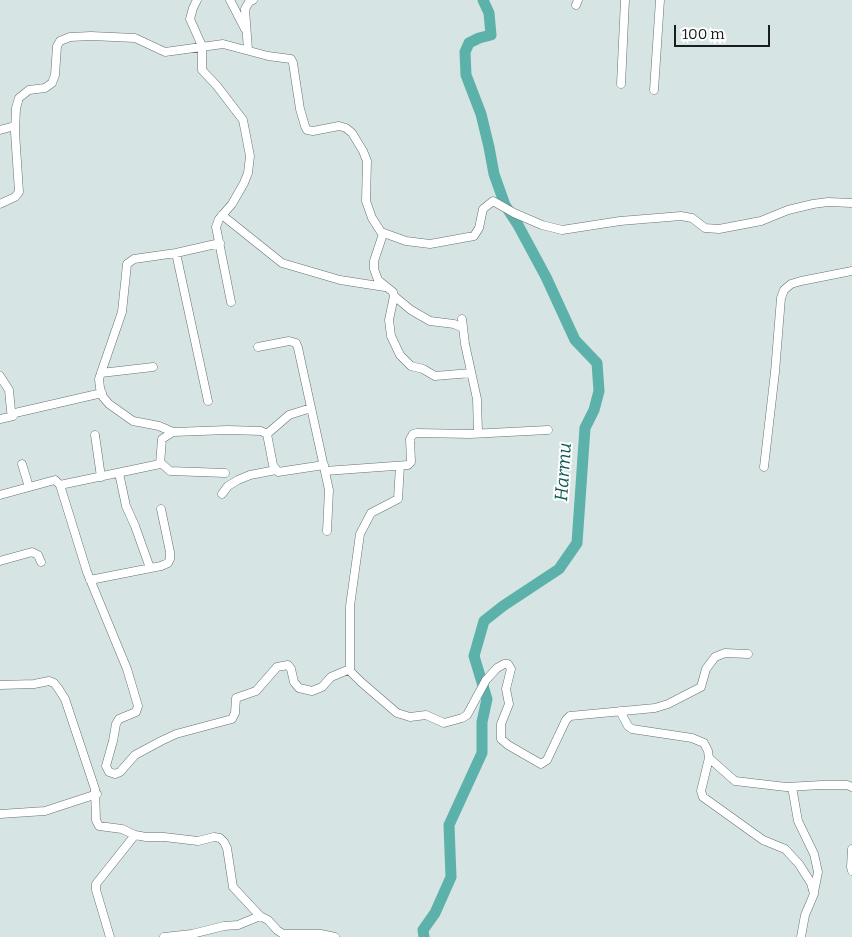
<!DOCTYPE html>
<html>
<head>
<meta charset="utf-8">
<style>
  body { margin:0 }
  #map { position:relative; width:852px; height:937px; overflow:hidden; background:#d6e5e3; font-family:Bitter,serif }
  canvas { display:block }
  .scale { position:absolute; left:674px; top:25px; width:96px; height:22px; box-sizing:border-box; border:2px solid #181e1d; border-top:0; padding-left:6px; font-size:15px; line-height:18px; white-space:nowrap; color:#181e1d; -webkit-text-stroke:4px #fff; paint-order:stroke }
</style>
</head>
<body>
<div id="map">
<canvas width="852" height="937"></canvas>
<div class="scale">100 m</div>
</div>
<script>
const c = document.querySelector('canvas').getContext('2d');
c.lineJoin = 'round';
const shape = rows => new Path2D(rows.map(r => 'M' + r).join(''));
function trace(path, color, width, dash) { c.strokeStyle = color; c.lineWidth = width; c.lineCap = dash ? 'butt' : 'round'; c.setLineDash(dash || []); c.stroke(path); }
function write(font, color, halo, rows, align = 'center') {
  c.font = font + ' Bitter,serif'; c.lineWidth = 4; c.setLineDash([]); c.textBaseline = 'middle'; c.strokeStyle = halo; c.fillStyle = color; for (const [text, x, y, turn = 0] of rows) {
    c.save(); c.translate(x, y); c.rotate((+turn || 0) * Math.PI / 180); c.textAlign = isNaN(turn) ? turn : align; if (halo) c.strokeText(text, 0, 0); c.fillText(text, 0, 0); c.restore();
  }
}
const river = shape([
  [424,937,423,930,435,913,451,877,449,825,482,753,482,722,487,699,474,656,484,621,503,606,559,569,577,543,585,428,594,410,599,391,597,363,575,340,546,277,518,225,505,205,494,174,489,147,481,114,466,75,465,52,469,43,479,38,491,35,489,13,483,0]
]);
const street = shape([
  [197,0,193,8,190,19,202,46,202,70,217,86,243,120,250,156,248,173,244,183,232,204,219,219,216,227,231,302],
  [230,0,245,29],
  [576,5,578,0],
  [248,50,245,9,249,2,253,0],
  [621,84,625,0],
  [654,90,660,0],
  [0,130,15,126],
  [0,204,15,197,19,192,15,132,16,108,19,98,29,90,45,88,52,83,55,75,57,46,60,41,70,37,91,36,135,38,165,52,223,44,268,56,291,59,293,63,300,109,305,126,307,130,313,131,339,126,346,128,352,133,363,151,367,161,366,201,372,218,381,232,406,241,430,244,474,236,479,228,483,209,493,201,514,213,542,225,562,230,620,221,681,216,692,218,705,228,719,229,761,221,788,210,813,204,828,202,852,203],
  [222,215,282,263,340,280,385,287],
  [383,234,374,261,374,269,378,280,393,292,394,296,389,320,391,336,400,355,411,366,423,369,435,376,471,373],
  [176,253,208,401],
  [394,296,411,310,430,321,454,324,463,328],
  [462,319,465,344,477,399,478,433],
  [258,347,289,341,296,343,298,348,329,490,327,531],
  [101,373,153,367],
  [0,376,9,390,11,411,15,413,102,393],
  [0,419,13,416],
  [173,432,159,426,133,421,109,404,103,397,100,388,99,379,101,373,122,312,127,264,134,259,176,253,220,243],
  [267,434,289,415,311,408],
  [95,435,101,477],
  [161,463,170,471,225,473],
  [22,464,29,487],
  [764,467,775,372,781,298,784,290,791,284,801,281,852,271],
  [325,471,408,465,411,462,410,439,413,434,417,433,470,434,548,430],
  [119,473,126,506,135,526,150,568],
  [60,485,160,464,162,439,173,432,228,430,261,431,267,434,273,465,278,472,324,465],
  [222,494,228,486,238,480,250,475,276,470],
  [0,495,55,480,60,485,87,572,127,669,138,706,136,712,119,719,116,724,113,741,106,766,109,772,115,774,120,772,135,755,161,741,176,734,232,719,235,713,236,698,256,691,277,667,288,665,291,669,294,682,299,688,312,691,322,687,331,677,350,669,350,606,360,534,371,513,398,499,400,466],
  [0,561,32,552,38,555,41,562],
  [90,580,161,566,168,563,170,559,170,552,161,509],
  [349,670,361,682,397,713,410,717,426,715,444,723,462,718,467,715,486,680,497,668,504,664,508,664,511,669,506,689,509,704,501,724,501,739,508,745,541,764,547,760,566,720,570,716,655,708,668,704,701,687,706,669,715,657,725,653,748,654],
  [0,685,34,684,49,681,54,683,58,688,65,699,95,789,96,820,99,826,122,829,135,835,146,837,164,837,198,841,214,837,220,838,224,842,227,848,233,887,260,916,268,920,277,930,283,934,321,934,335,937],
  [620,711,628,726,632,729,692,738,704,743,708,751,709,758,701,791,703,797,763,840,785,849,799,864,811,883,814,894,805,915,801,937],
  [709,758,735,781,786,787,822,785,847,785,852,787],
  [792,787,798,821,814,854,818,872,814,892],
  [0,814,45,811,97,794],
  [852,849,851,867,852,871],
  [110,937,96,890,96,884,135,835],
  [164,937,192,934,224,926,238,925,260,916]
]);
const waterNames = [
  ["Harmu",564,472,-86]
];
trace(river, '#5cb2aa', 11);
trace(street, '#657271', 9);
trace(street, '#fff', 8);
write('italic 18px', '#105a55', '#fff', waterNames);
</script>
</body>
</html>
